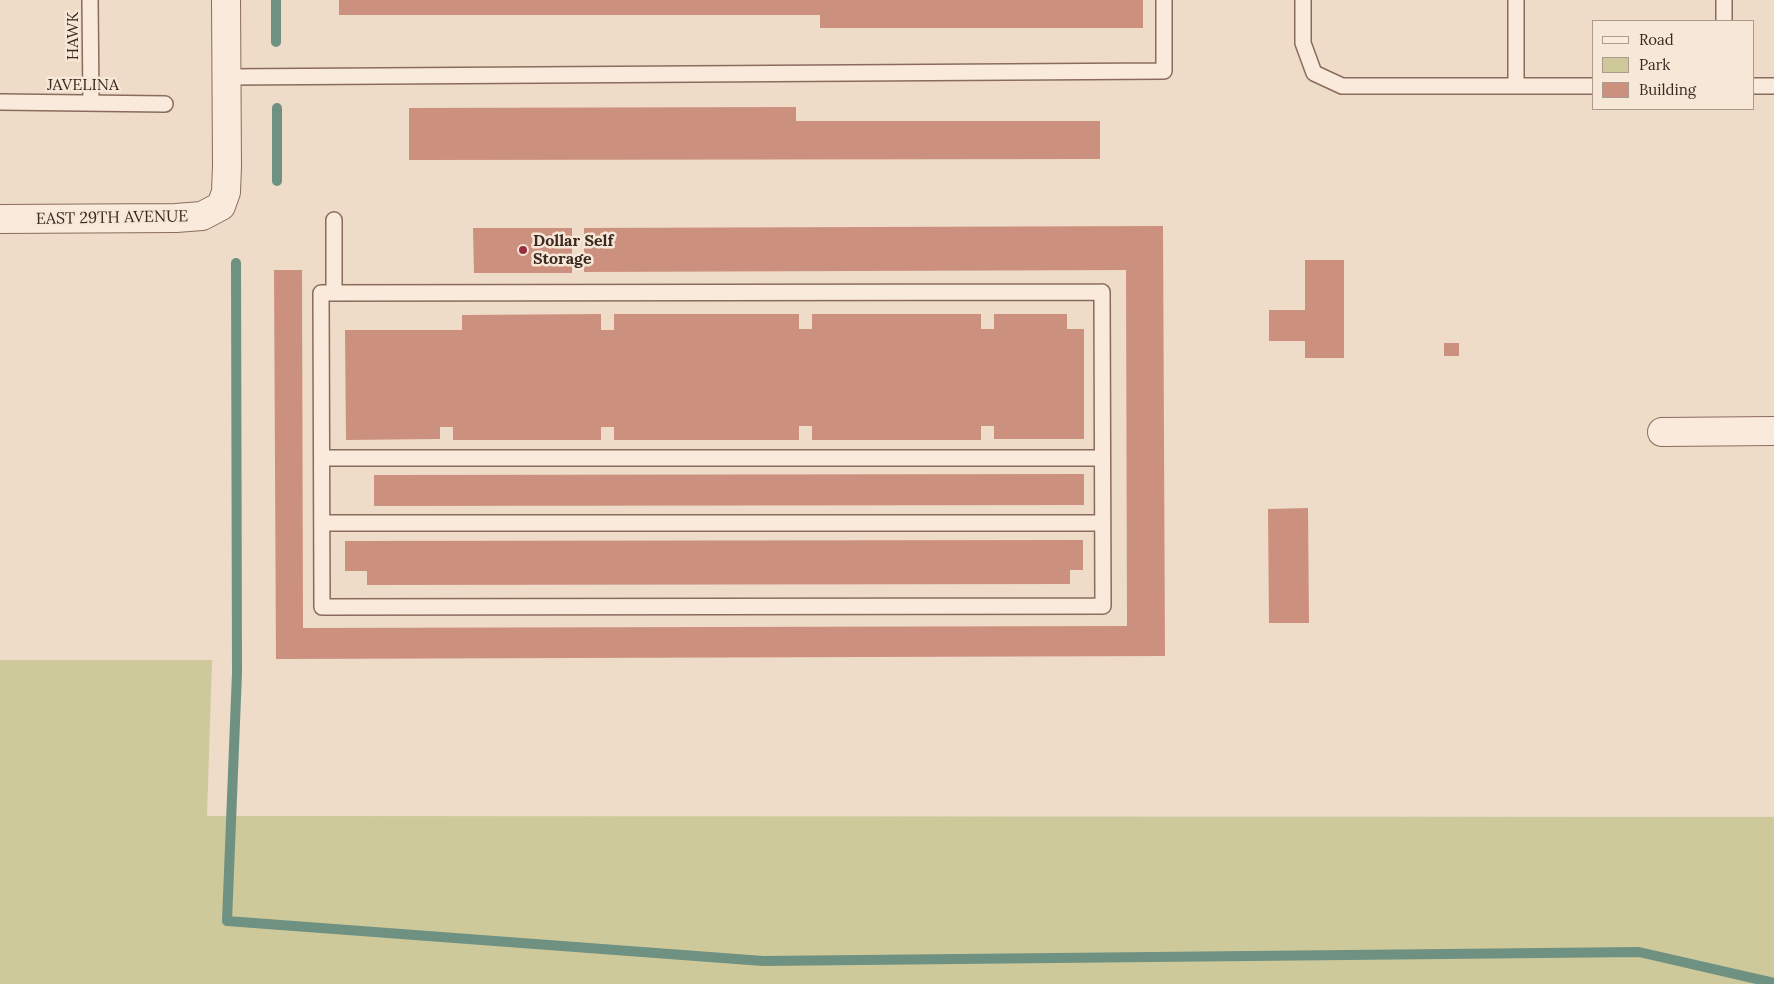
<!DOCTYPE html>
<html>
<head>
<meta charset="utf-8">
<style>
  body { margin:0 }
  #map { position:relative; width:1774px; height:984px; overflow:hidden; background:#eedbc8; font-family:Lora,serif }
  canvas { display:block }
  .legend { position:absolute; left:1592px; top:20px; width:162px; height:90px; box-sizing:border-box; background:#f6e7d7; border:1px solid #ab9b8e; margin:0; padding:6px 9px; list-style:none; font-size:15px; color:#3b2820 }
  .legend li { display:flex; align-items:center; gap:10px; height:25px }
  .legend b { width:25px; border:1px solid #ab9b8e }
</style>
</head>
<body>
<div id="map">
<canvas width="1774" height="984"></canvas>
<ul class="legend">
<li><b style="height:6px;background:#f9eadb"></b>Road</li>
<li><b style="height:14px;background:#cdc99b"></b>Park</li>
<li><b style="height:14px;background:#cc907e"></b>Building</li>
</ul>
</div>
<script>
const c = document.querySelector('canvas').getContext('2d');
c.lineJoin = 'round';
function paint(path, color) { c.fillStyle = color; c.fill(path, 'evenodd'); }
const shape = rows => new Path2D(rows.map(r => 'M' + r).join(''));
function trace(path, color, width, dash) { c.strokeStyle = color; c.lineWidth = width; c.lineCap = dash ? 'butt' : 'round'; c.setLineDash(dash || []); c.stroke(path); }
function write(font, color, halo, rows, align = 'center') {
  c.font = font + ' Lora,serif'; c.lineWidth = 5; c.setLineDash([]); c.textBaseline = 'middle'; c.strokeStyle = halo; c.fillStyle = color; for (const [text, x, y, turn = 0] of rows) {
    c.save(); c.translate(x, y); c.rotate((+turn || 0) * Math.PI / 180); c.textAlign = isNaN(turn) ? turn : align; if (halo) c.strokeText(text, 0, 0); c.fillText(text, 0, 0); c.restore();
  }
}
const green = shape([
  [0,660,212,660,207,816,1774,817,1774,984,0,984]
]);
const stream = shape([
  [276,0,276,42],
  [277,108,277,181],
  [236,263,237,673,227,921,763,961,1639,952,1774,983]
]);
const building = shape([
  [339,0,1143,0,1143,28,820,28,820,15,339,15],
  [796,107,796,121,1100,121,1100,159,409,160,409,108],
  [1163,226,1165,656,276,659,274,270,302,270,303,628,1127,626,1126,270,584,272,584,228],
  [473,228,572,228,572,273,474,273],
  [1305,260,1344,260,1344,358,1305,358,1305,341,1269,341,1269,310,1305,310],
  [601,314,601,330,614,330,614,314,799,314,799,329,812,329,812,314,981,314,981,329,994,329,994,314,1067,314,1067,329,1084,329,1084,439,994,439,994,426,981,426,981,440,812,440,812,426,799,426,799,440,614,440,614,427,601,427,601,440,453,440,453,427,440,427,440,439,346,440,345,330,462,330,462,315],
  [1444,343,1459,343,1459,356,1444,356],
  [1084,474,1084,505,374,506,374,475],
  [1308,508,1309,623,1269,623,1268,509],
  [1083,540,1083,570,1070,570,1070,584,367,585,367,571,345,571,345,541]
]);
const lane = shape([
  [90,0,91,102],
  [1303,0,1303,43,1314,73,1342,86,1593,86],
  [1724,21,1724,0],
  [226,77,1164,71,1164,0],
  [1516,86,1516,0],
  [1753,86,1774,86],
  [0,102,165,104],
  [1102,292,1103,606,322,607,321,293,1102,292],
  [334,293,334,220],
  [322,458,1102,458],
  [322,523,1102,523]
]);
const street = shape([
  [0,219,176,218,202,216,221,206,226,192,227,166,226,0],
  [1662,432,1774,431]
]);
const markers = [
  [523,250,5,"#992d42"]
];
const streetNames = [
  ["HAWK",73,36,-90],
  ["JAVELINA",83,85],
  ["EAST 29TH AVENUE",112,218,-1]
];
const poiNames = [
  ["Dollar Self",533,241],
  ["Storage",533,259]
];
paint(green, '#cdc99b');
trace(stream, '#6f9182', 10);
paint(building, '#cc907e');
trace(lane, '#8a6c5d', 18);
trace(street, '#8a6c5d', 30);
trace(lane, '#f9eadb', 15);
trace(street, '#f9eadb', 28);
for (const [x, y, r, color] of markers) { const dot = new Path2D(); dot.arc(x, y, r, 0, 2 * Math.PI); c.fillStyle = color; c.fill(dot); trace(dot, '#f6e7d7', 2); }
write('16px', '#3b2820', '#f6e7d7', streetNames);
write('bold 16px', '#3b2820', '#f6e7d7', poiNames, 'left');
</script>
</body>
</html>
